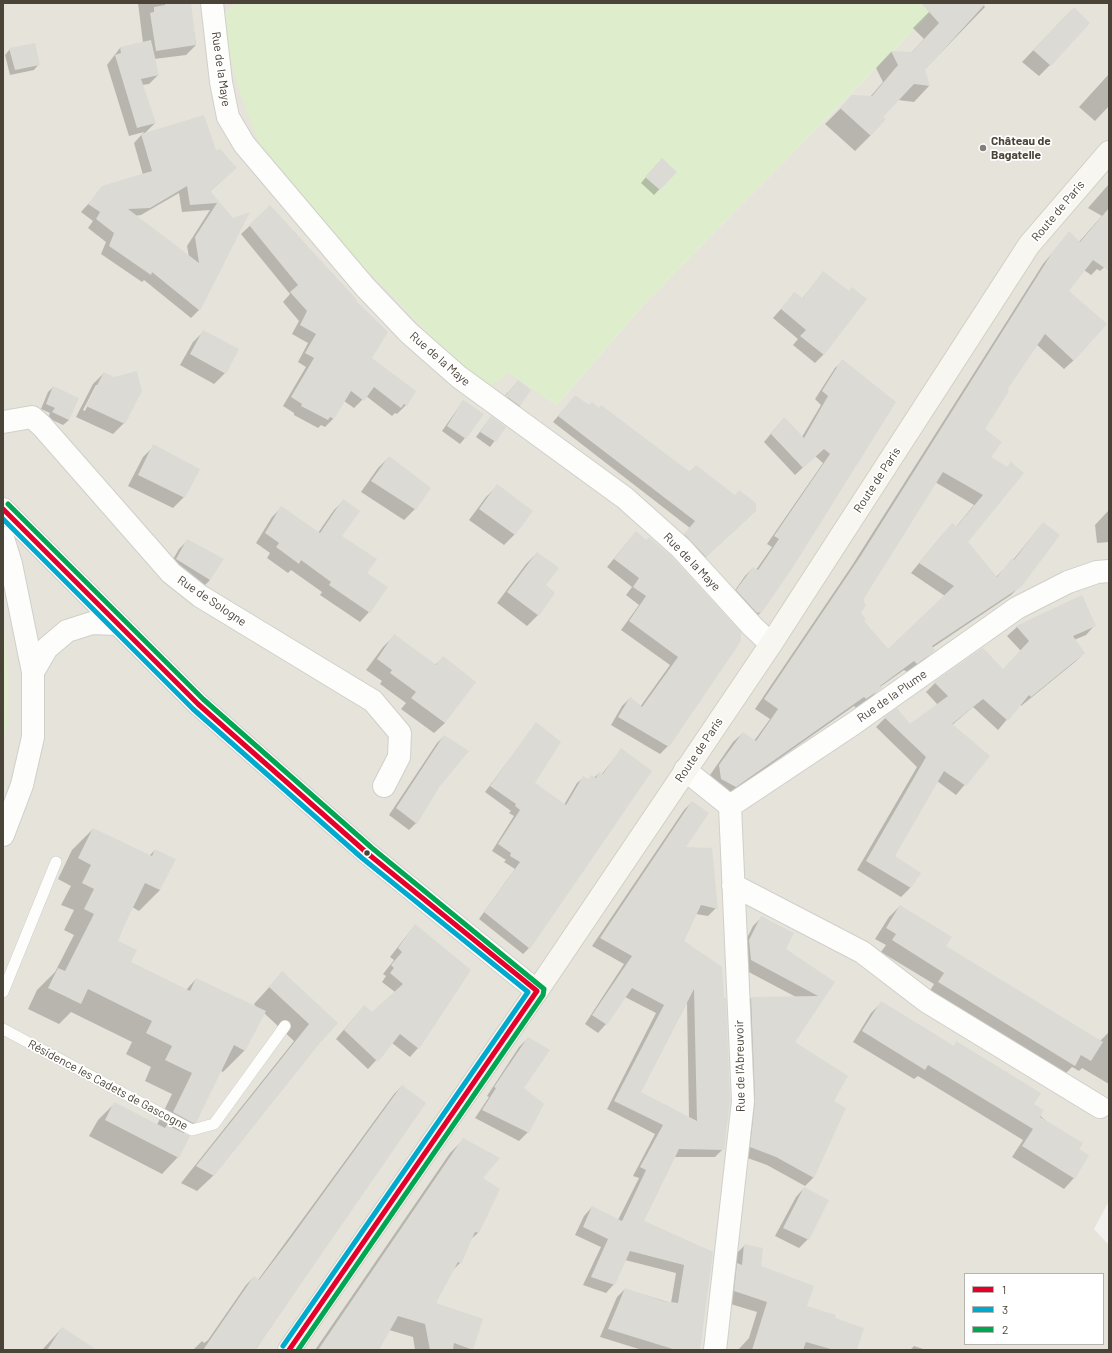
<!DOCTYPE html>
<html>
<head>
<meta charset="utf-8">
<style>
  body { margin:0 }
  #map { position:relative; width:1112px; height:1353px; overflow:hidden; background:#f2f1ed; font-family:Barlow,sans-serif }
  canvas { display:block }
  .frame { position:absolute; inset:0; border:4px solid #4a4337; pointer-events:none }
  .legend { position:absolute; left:964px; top:1273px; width:140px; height:72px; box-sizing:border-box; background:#fff; border:1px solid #b7b4af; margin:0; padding:5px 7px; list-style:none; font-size:12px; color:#4a4337 }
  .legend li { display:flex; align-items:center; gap:8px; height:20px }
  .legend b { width:20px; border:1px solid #b7b4af }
</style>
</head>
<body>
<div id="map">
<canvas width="1112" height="1353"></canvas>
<div class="frame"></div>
<ul class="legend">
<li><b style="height:5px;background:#e4002b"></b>1</li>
<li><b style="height:5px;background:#00a9ce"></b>3</li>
<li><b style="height:5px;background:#00a651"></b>2</li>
</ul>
</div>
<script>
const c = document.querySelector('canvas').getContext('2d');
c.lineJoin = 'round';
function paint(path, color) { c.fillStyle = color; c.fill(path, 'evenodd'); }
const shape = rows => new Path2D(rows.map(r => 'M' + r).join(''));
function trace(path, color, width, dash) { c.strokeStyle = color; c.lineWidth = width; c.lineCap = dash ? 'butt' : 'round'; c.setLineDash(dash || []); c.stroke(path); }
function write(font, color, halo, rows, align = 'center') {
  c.font = font + ' Barlow,sans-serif'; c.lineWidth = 3.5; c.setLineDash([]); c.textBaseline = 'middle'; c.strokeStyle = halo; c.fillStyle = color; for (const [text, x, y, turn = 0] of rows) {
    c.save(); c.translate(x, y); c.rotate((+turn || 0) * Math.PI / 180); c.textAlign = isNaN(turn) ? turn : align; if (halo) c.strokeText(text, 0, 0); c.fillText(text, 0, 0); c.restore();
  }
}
const residential = shape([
  [3,3,238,3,220,16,391,294,442,349,508,372,557,405,646,302,940,3,1109,3,1109,1201,1094,1229,1109,1245,1109,1350,3,1350],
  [965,1274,1103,1274,1103,1344,965,1344]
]);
const green = shape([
  [238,3,940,3,646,302,557,405,508,373,489,388,442,349,391,294,326,230,265,160,238,87,220,16],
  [3,619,8,677,7,724,3,741]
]);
const shadow = shape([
  [138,3,190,3,196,45,186,55,154,59,158,75,149,84,142,85,155,123,144,134,215,151,227,176,209,192,233,219,248,214,199,310,191,318,144,280,142,282,101,254,106,242,88,228,93,221,81,212,98,193,143,175,134,143,144,132,129,136,107,65,120,48,143,43],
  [179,193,182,212,210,210,187,246,189,257,135,216,141,215],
  [938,3,982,3,985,7,924,70,929,86,914,102,898,100,882,117,871,135,855,151,825,124,853,96,870,97,883,82,876,68,891,52,911,53,924,39,913,28],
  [1063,19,1050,65,1039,76,1022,62],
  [10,49,39,64,34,70,10,75,5,55],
  [1109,74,1109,106,1095,121,1079,107],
  [657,164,676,172,654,195,641,183],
  [1109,184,1109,263,1100,271,1097,269,1091,275,1084,270,1067,291,1074,360,1064,369,1036,344,1005,390,984,429,990,458,1006,468,967,542,996,577,1013,560,1043,523,1021,585,1011,595,932,648,934,650,924,660,907,672,904,670,880,687,871,698,856,708,854,706,726,796,712,788,710,775,733,742,743,733,754,741,770,719,755,709,851,567,1043,264,1069,233,1079,242,1102,216,1088,208],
  [935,482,974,505,956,527,953,524,943,534,911,573,945,596,888,650,863,621,860,613,861,600],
  [270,207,355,301,370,358,406,405,397,414,395,413,392,416,366,396,354,408,344,401,333,419,325,427,321,425,318,428,294,415,294,413,283,406,306,367,298,362,308,343,292,334,299,321,283,302,290,294,241,234],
  [823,273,849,292,865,299,823,355,815,363,793,345,798,339,773,318,795,293,802,299],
  [204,331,225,373,214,384,180,365,193,342],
  [843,361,895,402,761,612,753,620,729,599,745,576,753,568,756,570,772,547,767,544,823,463,815,456,795,475,764,442,784,418,802,437,821,405,815,399,835,368],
  [104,373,124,423,113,434,76,417,93,384],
  [96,385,98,385,85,411,83,410],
  [518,381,520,406,509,416,496,407],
  [508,392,510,392,504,401,502,399],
  [53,387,69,420,63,425,48,418,50,413,41,409,48,392],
  [463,401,465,438,460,444,442,431],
  [570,402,689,473,696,466,749,517,700,562,679,541,690,528,553,422],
  [491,417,505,427,490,447,476,437],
  [154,446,184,497,173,508,128,486,143,457],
  [389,457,430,488,415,509,404,520,361,492,378,468],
  [497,486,515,534,504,545,469,520,486,497],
  [343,501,341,536,366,573,369,612,360,622,320,595,322,592,291,570,288,573,267,558,270,553,256,543,272,517,282,507,318,533,334,510],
  [1109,510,1109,542,1097,543,1095,525],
  [636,532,740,633,668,746,660,754,611,725,622,706,630,698,640,707,670,665,621,630,639,605,626,595,632,587,607,567],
  [188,540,210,580,201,589,168,568,179,549],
  [537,553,544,586,538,615,527,626,497,603,526,564],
  [1081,596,1095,625,1086,635,1074,640,1084,653,1075,662,1021,706,1020,704,998,730,973,707,952,725,989,756,956,795,937,781,894,856,920,873,910,888,901,897,857,870,917,767,876,727,885,718,910,725,938,705,926,692,935,683,982,649,1003,670,1021,651,1007,636,1017,627],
  [394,636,435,665,443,658,445,723,434,733,401,709,406,703,380,684,382,681,366,670,383,647],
  [536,724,533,783,564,805,577,783,584,777,588,780,594,778,599,773,602,774,621,750,529,948,523,954,479,919,515,869,504,862,506,860,492,851,514,816,509,813,511,811,485,792],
  [444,736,435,791,416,823,409,830,389,815,437,743],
  [692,802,685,848,716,908,708,916,696,914,683,941,721,967,723,1149,715,1157,674,1157,643,1221,712,1252,699,1350,642,1350,600,1337,617,1297,625,1289,671,1303,676,1273,625,1260,614,1284,606,1293,583,1285,601,1247,575,1235,584,1216,592,1207,618,1220,639,1178,633,1176,655,1134,607,1109,656,1013,625,997,606,1024,598,1033,585,1024,624,964,592,946,684,810],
  [687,1002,689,1118,640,1093],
  [93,829,149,856,155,850,160,890,139,911,132,907,117,941,130,962,186,990,196,979,257,1008,254,1004,282,973,336,1024,319,1043,214,1175,197,1191,181,1183,294,1041,264,1013,244,1051,223,1072,220,1070,196,1121,183,1134,178,1157,162,1174,89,1136,98,1120,114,1104,157,1125,172,1094,145,1081,151,1067,126,1054,132,1042,71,1012,59,1024,28,1009,37,990,55,972,74,935,64,930,74,910,61,905,71,886,58,879,72,850],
  [900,906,945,947,1100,1041,1109,1032,1109,1084,1082,1068,1079,1071,1072,1067,1063,1076,928,994,934,984,881,952,886,945,875,939,889,917],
  [761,918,784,950,834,982,793,1042,814,1177,805,1186,767,1165,742,1156,743,1007,751,998,796,997,743,969,741,950,753,926],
  [415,925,418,1048,410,1057,392,1043,368,1069,336,1039,364,1006,372,1013,395,992,382,982,386,976,383,974,394,960,390,957],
  [881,1003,953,1047,957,1043,1078,1149,1074,1178,1064,1189,1012,1157,1023,1140,918,1076,914,1079,853,1042,871,1013],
  [528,1038,523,1089,528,1132,519,1141,475,1118,489,1097,487,1096,519,1047],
  [402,1086,424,1103,255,1350,193,1350,202,1341,204,1343,208,1340,246,1285,254,1277,258,1280,394,1094],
  [463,1140,482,1178,478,1233,470,1240,460,1263,452,1271,434,1303,482,1319,472,1350,415,1350,413,1337,389,1330,378,1350,315,1350,450,1153],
  [804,1188,808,1239,799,1248,775,1236,796,1197],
  [745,1245,760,1266,805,1306,834,1319,856,1350,738,1350,749,1338,757,1312,724,1302,734,1256],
  [62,1328,95,1350,42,1350],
  [914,1346,926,1350,910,1350]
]);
const building = shape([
  [165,3,191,3,196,45,156,51,150,13,154,12,154,7,165,5],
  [921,3,986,3,925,70,930,86,914,84,883,117,886,119,871,136,840,108,852,95,872,96,898,65,891,51,912,52,939,23],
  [1074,7,1090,23,1051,66,1033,50],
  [151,40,159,75,141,79,156,123,137,128,115,55,121,53,120,47],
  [35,43,40,65,15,70,9,48],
  [204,115,216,150,220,149,237,168,210,191,233,218,250,212,200,311,152,272,151,275,109,246,114,233,96,219,100,212,88,204,102,186,152,171,141,134],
  [187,186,190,205,217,203,195,237,199,263,128,209,150,208],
  [662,158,677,172,660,190,645,177],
  [270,205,357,300,356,301,388,332,372,358,416,391,407,406,404,404,401,408,374,387,364,401,351,391,334,419,330,417,328,420,301,406,302,404,291,397,314,358,305,353,316,334,300,325,307,311,290,292,298,285,249,225],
  [1109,208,1109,271,1093,260,1069,291,1107,324,1074,361,1045,334,1007,390,1009,391,985,429,1002,442,991,457,1007,467,1011,462,1024,473,968,542,997,577,1012,558,1014,560,1043,522,1060,535,1022,586,932,646,935,651,917,664,914,661,880,686,882,688,866,699,864,697,736,787,721,779,719,765,743,732,756,741,778,709,764,699,860,557,1052,253,1069,231,1080,242],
  [943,472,983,495,957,526,952,523,919,563,954,586,888,649,864,621,866,619,861,613,866,605,863,600],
  [823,271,849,291,852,287,867,299,824,355,800,336,806,330,781,309,794,292,803,298],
  [203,330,239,349,226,374,190,354],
  [842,359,896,402,793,567,762,612,757,613,736,590,753,567,758,570,779,539,774,536,830,454,824,449,803,468,771,434,784,417,804,438,828,396,822,391],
  [137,371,142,391,125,424,86,406,104,372,114,377],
  [518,380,531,390,520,406,506,396],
  [53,386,79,398,69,420,52,412,55,408,46,404],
  [575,395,589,405,592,402,599,408,601,405,690,472,696,465,735,495,739,490,756,503,756,511,706,557,684,534,695,521,558,416],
  [463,400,484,414,466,439,447,426],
  [491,416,506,427,496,442,480,432],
  [153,444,200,469,185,498,138,475],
  [389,456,431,488,416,510,371,481],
  [497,484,533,511,515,535,479,509],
  [343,499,360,511,342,536,377,559,367,573,388,587,370,613,329,585,331,582,301,560,299,564,276,547,279,543,265,533,281,506,320,533],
  [636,531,646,540,649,537,672,557,741,632,741,641,669,747,618,717,630,697,642,707,678,657,629,621,646,596,633,587,639,578,614,559],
  [187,539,224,559,210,580,176,559],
  [537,552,559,568,546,585,555,593,539,616,507,592],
  [1082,595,1096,626,1073,636,1085,653,1031,697,1029,695,1008,721,983,699,952,724,990,756,966,786,944,771,895,856,921,873,911,888,866,861,926,757,884,717,897,708,910,724,948,696,934,682,983,648,1003,669,1029,641,1016,626],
  [394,634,436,665,443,656,476,682,445,723,411,698,416,692,390,673,392,670,377,659],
  [536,722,561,742,535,783,566,805,583,776,589,779,591,775,596,778,599,772,603,774,621,748,652,771,530,949,484,912,520,862,510,856,511,853,498,844,520,810,515,806,516,804,490,786],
  [444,735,469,751,440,786,417,824,396,808],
  [692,801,709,813,686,847,712,848,718,909,701,905,684,941,722,967,724,998,726,998,730,1101,724,1150,679,1149,644,1221,713,1252,700,1350,676,1350,608,1329,625,1288,663,1301,678,1303,684,1265,630,1251,615,1285,591,1277,608,1239,583,1227,592,1206,622,1221,646,1170,640,1167,663,1125,614,1101,664,1005,632,988,607,1025,592,1015,632,956,600,938],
  [694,989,697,1121,641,1092],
  [93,828,152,856,155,849,176,859,160,890,145,883,123,928,118,941,137,950,131,962,190,991,196,978,266,1011,245,1051,234,1045,197,1121,193,1123,173,1112,192,1073,165,1060,172,1046,146,1033,152,1021,88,989,81,1004,48,988,58,968,65,971,94,914,84,909,94,889,82,883,91,865,78,858],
  [900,905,952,937,946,946,1103,1042,1091,1061,1081,1055,1075,1066,938,982,944,973,892,940,896,934,886,928],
  [761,916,794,933,786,949,835,982,795,1042,848,1076,834,1101,846,1108,814,1178,776,1157,750,1147,755,1101,751,997,818,996,751,960,749,940],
  [415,924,471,970,419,1049,400,1034,378,1062,344,1030,364,1005,372,1012,403,984,390,973,394,968,391,965,402,952,398,948],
  [282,971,338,1023,319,1044,214,1176,196,1166,309,1024,269,987],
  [881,1001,954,1046,956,1041,1041,1093,1034,1104,1044,1110,1040,1117,1083,1143,1079,1149,1089,1155,1075,1179,1022,1146,1033,1129,928,1065,925,1070,862,1031],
  [528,1037,550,1050,524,1088,544,1104,529,1133,482,1110,496,1088,494,1087],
  [402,1085,426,1103,255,1350,203,1350,254,1276,259,1280,288,1242],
  [114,1102,165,1128,167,1125,190,1136,179,1158,105,1120],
  [463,1138,500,1158,483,1178,500,1189,479,1233,475,1232,461,1264,458,1262,436,1303,483,1319,473,1350,454,1343,453,1350,430,1350,425,1324,398,1316,379,1350,318,1350],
  [804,1187,829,1200,809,1240,783,1228],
  [744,1244,763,1248,761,1266,814,1286,807,1306,836,1315,835,1318,864,1328,857,1350,834,1350,806,1342,803,1350,752,1350,767,1302,734,1291,737,1263,742,1265],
  [62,1327,97,1350,47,1350]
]);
const service = shape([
  [3,992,56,862],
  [3,1029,192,1130,214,1124,285,1026]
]);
const minor = shape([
  [212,3,221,82,228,117,244,144,365,287,409,333,459,377,625,498,681,548,753,627,771,644],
  [3,422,32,417,42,426,171,573,200,596,373,701,400,733,399,757,384,786],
  [3,538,11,564,33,672,33,737,22,785,3,835],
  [33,672,47,648,67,631,92,623,117,624],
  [685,770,730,806,853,724,1017,608,1068,582,1097,572,1109,571],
  [733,885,862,952,926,1001,1100,1107],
  [715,1350,743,1101,730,806]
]);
const tertiary = shape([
  [3,509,198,704,367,853,537,991]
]);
const secondary = shape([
  [289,1350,537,991,771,644,1029,245,1109,152]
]);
const bus1 = shape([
  [3,509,198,704,367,853,537,991],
  [289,1350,537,991]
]);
const bus2 = shape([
  [3,519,193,709,362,858,528,992,283,1346]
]);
const bus3 = shape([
  [8,504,203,699,372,848,544,989,543,995,298,1350]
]);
const markers = [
  [983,148,4,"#858077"],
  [367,853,3.5,"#4a4337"]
];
const streetNames = [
  ["Rue de la Maye",221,69,82],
  ["Route de Paris",1058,211,-50],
  ["Rue de la Maye",440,359,41],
  ["Route de Paris",877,480,-57],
  ["Rue de la Maye",692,562,46],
  ["Rue de Sologne",212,601,34],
  ["Rue de la Plume",892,696,-35],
  ["Route de Paris",699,750,-56],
  ["Rue de l'Abreuvoir",740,1066,-91],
  ["Résidence les Cadets de Gascogne",108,1085,28]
];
const poiNames = [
  ["Château de",991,141],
  ["Bagatelle",991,155]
];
paint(residential, '#e6e3da');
paint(green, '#deeecc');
paint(shadow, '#0003');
paint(building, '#dcdad5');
trace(service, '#d0cfca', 12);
trace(minor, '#d0cfca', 24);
trace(tertiary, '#d0cfca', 24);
trace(secondary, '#d2cfc3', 24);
trace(service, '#fdfdfc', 11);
trace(minor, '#fdfdfc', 22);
trace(tertiary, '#fdfdfc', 22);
trace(secondary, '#f7f6f0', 22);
trace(bus1, '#e4002b', 5);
trace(bus2, '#00a9ce', 5);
trace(bus3, '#00a651', 5);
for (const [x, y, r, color] of markers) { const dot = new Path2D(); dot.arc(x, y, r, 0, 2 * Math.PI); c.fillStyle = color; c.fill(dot); trace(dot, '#fff', 1.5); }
write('12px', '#4a4337', '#fff', streetNames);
write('bold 12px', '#4a4337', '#fff', poiNames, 'left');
</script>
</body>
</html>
